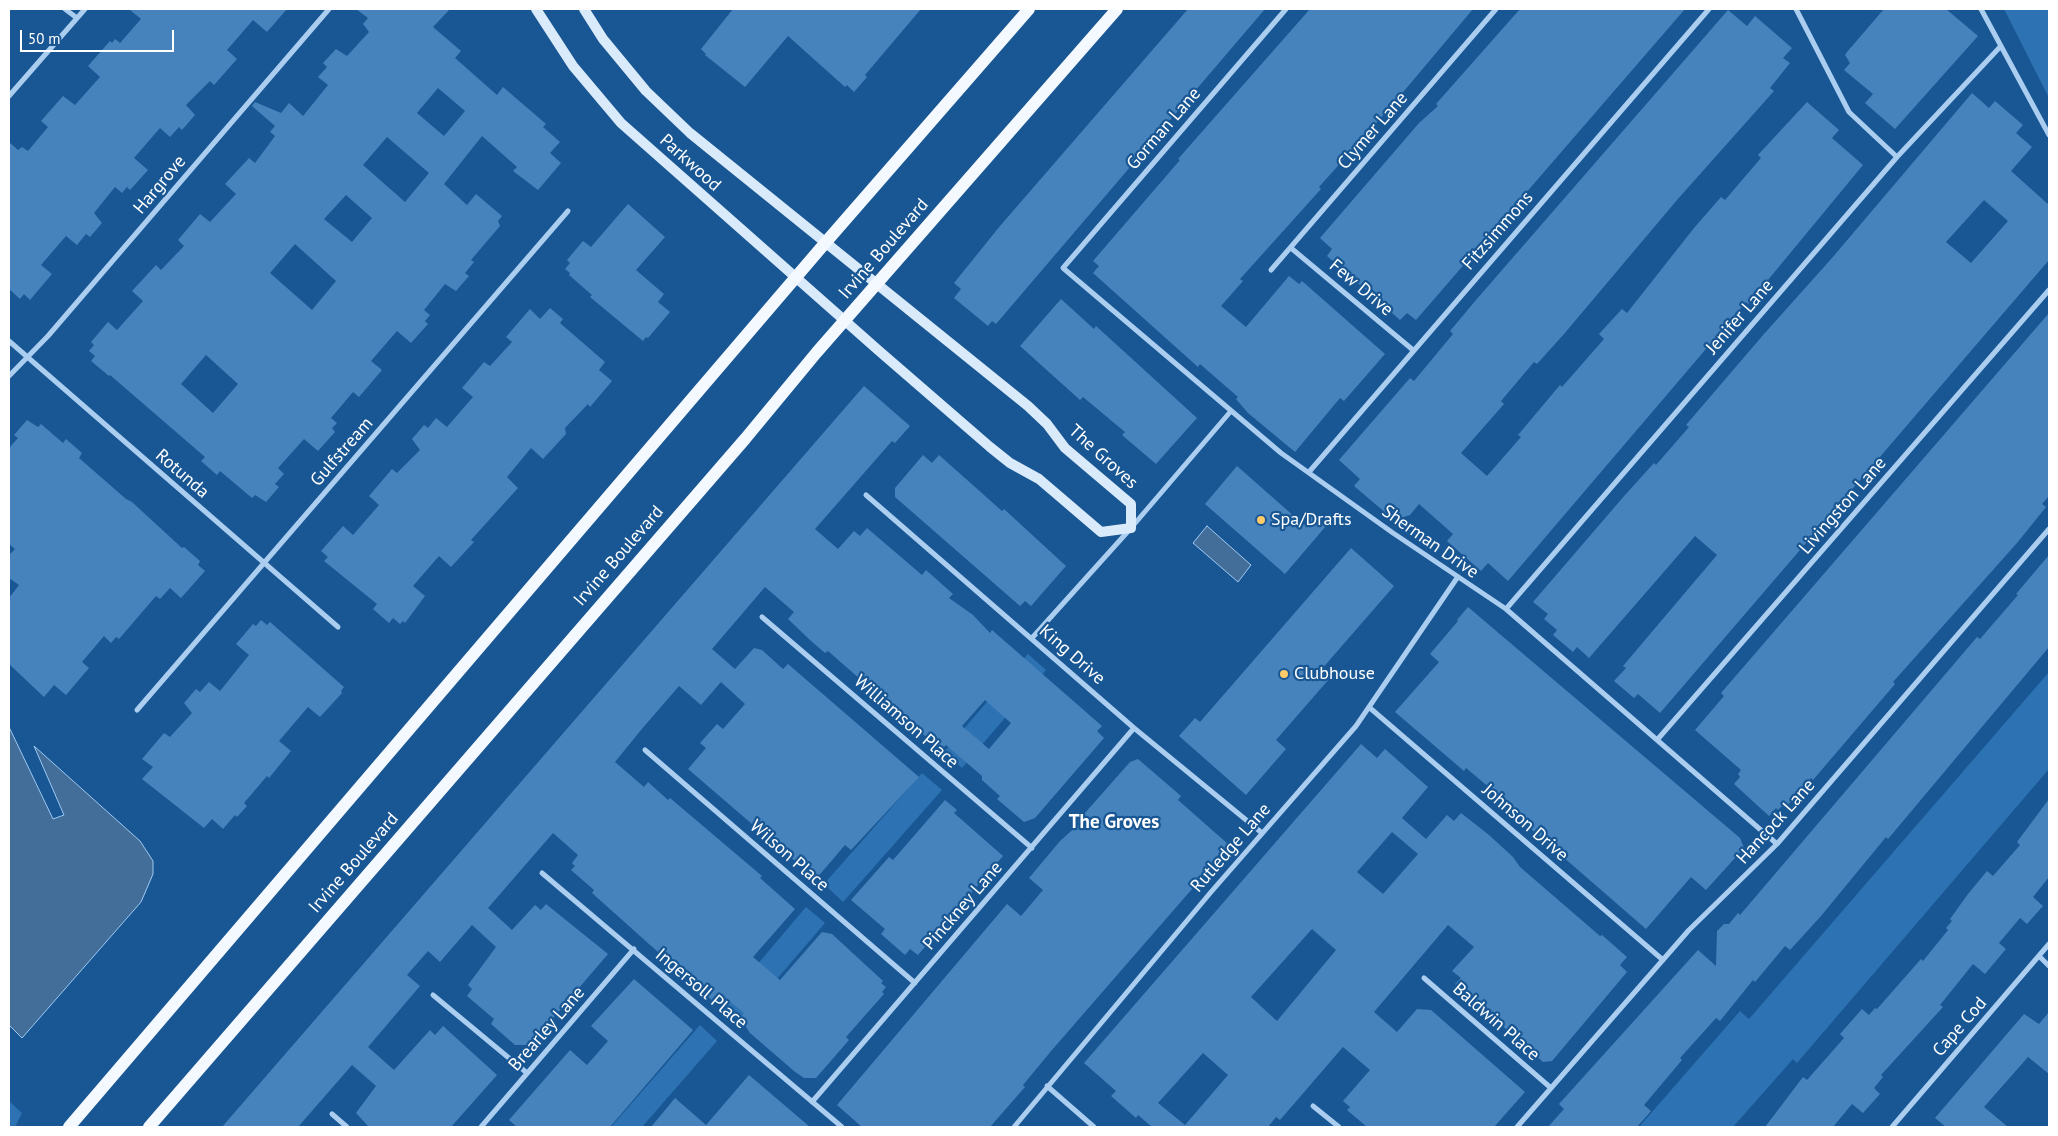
<!DOCTYPE html>
<html>
<head>
<meta charset="utf-8">
<style>
  body { margin:0 }
  #map { position:relative; width:2058px; height:1136px; overflow:hidden; background:#195794; font-family:"PT Sans",sans-serif }
  canvas { display:block }
  .frame { position:absolute; inset:0; border:10px solid #fff; pointer-events:none }
  .scale { position:absolute; left:20px; top:30px; width:154px; height:22px; box-sizing:border-box; border:2px solid #fff; border-top:0; padding-left:6px; font-size:15px; line-height:18px; white-space:nowrap; color:#fff; -webkit-text-stroke:4px #195794; paint-order:stroke }
</style>
</head>
<body>
<div id="map">
<canvas width="2058" height="1136"></canvas>
<div class="frame"></div>
<div class="scale">50 m</div>
</div>
<script>
const c = document.querySelector('canvas').getContext('2d');
c.lineJoin = 'round';
function paint(path, color) { c.fillStyle = color; c.fill(path, 'evenodd'); }
const shape = rows => new Path2D(rows.map(r => 'M' + r).join(''));
function trace(path, color, width, dash) { c.strokeStyle = color; c.lineWidth = width; c.lineCap = dash ? 'butt' : 'round'; c.setLineDash(dash || []); c.stroke(path); }
function write(font, color, halo, rows, align = 'center') {
  c.font = font + ' "PT Sans",sans-serif'; c.lineWidth = 4.5; c.setLineDash([]); c.textBaseline = 'middle'; c.strokeStyle = halo; c.fillStyle = color; for (const [text, x, y, turn = 0] of rows) {
    c.save(); c.translate(x, y); c.rotate((+turn || 0) * Math.PI / 180); c.textAlign = isNaN(turn) ? turn : align; if (halo) c.strokeText(text, 0, 0); c.fillText(text, 0, 0); c.restore();
  }
}
const green = shape([
  [2004,9,2049,9,2049,98],
  [1028,654,1046,670,962,768,944,752],
  [2049,672,2049,769,1797,1063,1793,1059,1733,1127,1639,1127,1740,1011,1749,1019],
  [922,773,942,790,843,902,824,884],
  [806,907,825,923,740,1022,722,1006],
  [700,1025,717,1041,642,1127,611,1127],
  [9,1101,22,1113,15,1127,9,1127]
]);
const water = shape([
  [1207,526,1251,565,1238,582,1193,543,1207,526],
  [9,727,53,819,64,815,34,746,140,841,153,861,153,874,141,902,22,1038,9,1025,9,727]
]);
const building = shape([
  [129,9,287,9,267,32,253,20,227,50,237,59,214,85,210,81,186,105,195,115,182,130,179,127,170,137,160,128,134,158,148,170,130,190,127,187,122,193,115,187,94,213,102,223,90,237,86,234,77,245,66,236,41,265,52,274,30,300,24,294,20,299,9,289,9,142,18,150,22,147,28,151,48,127,41,121,63,96,75,105,100,77,88,66,110,41,112,43,115,39,120,43,141,19],
  [356,9,450,9,433,27,461,51,455,58,497,95,503,87,546,124,543,127,560,142,550,153,561,163,538,190,513,171,517,167,482,136,444,184,467,205,476,194,502,216,498,221,500,226,471,260,474,262,465,273,469,276,456,291,445,284,424,310,430,315,425,321,428,324,411,343,397,331,371,361,382,370,359,397,353,392,331,418,337,423,332,428,335,432,318,451,304,439,278,468,284,474,275,484,279,487,266,502,255,495,252,498,220,471,217,475,201,461,205,457,110,375,109,376,91,361,95,356,89,351,94,345,91,342,108,322,117,330,143,301,132,291,156,265,161,270,184,246,178,240,200,214,210,222,236,194,225,184,249,158,255,163,275,136,270,132,275,126,252,106,255,102,281,113,289,103,303,116,328,85,318,77,327,67,323,63,336,49,347,56,369,32,363,24,368,18],
  [438,88,465,111,444,136,417,113],
  [387,137,429,173,405,202,363,165],
  [346,195,372,218,352,242,324,219],
  [295,244,336,281,312,310,270,273],
  [206,355,238,384,213,413,181,384],
  [733,9,921,9,865,75,867,77,854,92,847,85,845,87,788,36,745,87,705,55,706,54,701,49],
  [1188,9,1265,9,996,324,992,321,988,326,954,298,961,289,954,283,1000,226],
  [1310,9,1473,9,1394,103,1319,187,1321,189,1240,279,1243,281,1221,306,1246,327,1289,276,1299,284,1302,281,1385,354,1344,401,1340,398,1295,452,1248,413,1236,399,1238,397,1200,364,1198,367,1093,273,1099,266,1093,261,1180,160,1178,159],
  [1520,9,1685,9,1416,320,1407,313,1400,320,1327,256,1332,249,1320,238,1419,123,1438,106,1436,104],
  [1884,9,1946,9,1978,36,1895,129,1865,103,1873,94,1844,70,1850,63,1845,55,1847,52],
  [1728,10,1747,26,1755,16,1792,48,1783,58,1790,63,1770,88,1774,91,1677,200,1564,334,1537,364,1534,362,1501,401,1504,404,1461,453,1487,476,1521,437,1518,435,1560,385,1562,387,1604,339,1599,334,1622,309,1627,313,1694,228,1721,197,1725,200,1761,158,1758,155,1807,102,1839,130,1832,138,1863,165,1763,286,1748,304,1746,302,1508,581,1488,563,1481,571,1447,541,1453,534,1419,504,1410,515,1394,520,1354,486,1360,479,1339,460,1410,378,1414,381,1453,334,1450,331,1476,300],
  [1972,93,1989,108,1995,101,2023,125,2016,133,2032,147,2011,171,2049,205,2049,260,1660,713,1638,694,1634,698,1614,681,1626,668,1623,666,1717,555,1695,536,1589,658,1577,647,1573,652,1553,635,1557,630,1544,619,1548,614,1533,602,1625,495,1654,463,1656,465,1689,427,1686,425,1764,334,1832,258],
  [1984,200,2008,221,1971,263,1946,242],
  [628,204,665,237,636,270,664,294,658,302,670,312,648,338,646,337,643,341,590,297,592,295,569,275,570,273,565,269,570,263,567,260,583,241,591,247],
  [1061,299,1094,329,1096,326,1197,418,1156,464,1122,435,1125,432,1083,397,1080,400,1020,346],
  [550,308,563,319,560,323,605,362,599,370,612,381,590,407,588,404,565,428,566,434,543,459,531,448,507,477,518,488,471,540,474,542,451,567,439,556,413,586,425,596,405,623,403,621,400,624,393,618,389,623,373,609,377,604,324,561,328,557,321,551,343,526,353,535,379,505,369,496,392,469,397,473,420,450,412,439,424,425,428,428,436,418,447,427,473,397,462,388,484,362,490,366,512,342,506,337,530,309,540,319],
  [2049,313,2049,496,2042,504,2046,507,2017,543,1893,682,1895,684,1813,780,1811,778,1787,806,1785,803,1778,810,1776,808,1769,816,1734,784,1740,777,1738,774,1741,770,1695,730,1724,696,1721,693],
  [864,386,910,426,895,443,892,441,815,529,838,549,854,531,860,536,867,528,922,575,926,570,953,594,949,598,973,615,990,633,992,630,1102,726,1097,731,1104,738,1035,818,1024,822,997,799,1000,796,982,780,982,776,946,745,941,750,828,651,825,653,810,640,788,619,794,612,765,587,712,649,735,669,754,648,762,650,783,669,788,664,919,777,851,850,845,845,816,879,688,769,706,748,700,743,717,724,723,729,745,704,721,682,701,705,679,686,641,730,615,762,644,787,648,782,668,800,670,798,762,876,760,878,795,909,753,957,780,980,822,932,832,934,883,981,881,983,886,987,882,992,884,994,846,1037,849,1040,816,1078,804,1078,794,1071,750,1033,740,1018,744,1013,723,996,716,1004,592,893,594,890,571,870,575,866,572,863,578,855,553,833,488,908,512,930,535,905,541,910,546,904,608,954,530,1045,515,1045,491,1024,494,1019,467,996,472,989,468,985,496,947,472,925,440,962,428,951,407,975,420,986,368,1047,394,1070,430,1030,435,1035,443,1026,497,1075,451,1127,369,1127,356,1113,376,1086,352,1065,298,1127,222,1127],
  [985,700,1011,723,989,749,962,726],
  [27,420,38,427,41,424,63,443,66,439,82,453,79,458,126,499,132,502,182,548,184,547,200,561,198,565,205,571,181,598,170,588,160,599,156,596,119,639,116,637,111,643,104,636,82,662,89,668,66,695,54,685,44,697,9,664,9,598,19,585,9,578,9,555,15,549,9,544,9,448,18,438,14,435],
  [923,455,932,463,939,455,1002,511,1004,509,1066,566,1031,606,1025,601,1020,606,895,497,895,488],
  [1237,466,1304,525,1313,515,1326,526,1285,574,1205,504],
  [1351,548,1394,586,1321,670,1330,678,1276,740,1286,749,1246,795,1179,736,1195,718,1200,722],
  [2049,555,2049,647,1888,839,1886,837,1821,916,1790,950,1785,946,1755,982,1753,980,1720,1021,1716,1018,1680,1058,1682,1060,1644,1105,1651,1111,1637,1127,1548,1127,1564,1109,1559,1104,1698,950,1716,966,1717,931,1724,924,1729,924,1738,913,1740,915,1977,637,1980,639,2018,595,2016,594],
  [1468,607,1740,838,1744,848,1706,890,1691,877,1646,929,1509,810,1503,799,1466,768,1464,771,1395,712,1439,662,1430,654,1458,621,1457,620],
  [261,620,267,625,270,622,344,687,341,691,342,693,320,717,308,707,279,741,291,751,269,778,267,776,244,803,247,806,237,817,235,815,223,829,212,819,204,828,142,779,153,767,142,759,164,733,170,737,192,713,184,703,196,689,200,692,209,682,220,691,249,655,236,644,253,624,256,626],
  [1361,744,1377,758,1385,749,1428,787,1402,818,1426,839,1447,815,1454,821,1461,813,1489,835,1513,857,1520,867,1600,936,1602,935,1627,957,1620,965,1627,972,1552,1061,1543,1062,1455,984,1461,978,1452,971,1474,947,1448,925,1374,1012,1397,1032,1417,1009,1431,1010,1525,1092,1494,1127,1367,1127,1347,1110,1350,1107,1343,1101,1370,1070,1343,1047,1280,1120,1276,1117,1268,1127,1152,1127,1138,1115,1136,1118,1111,1096,1116,1091,1084,1063],
  [1392,832,1418,854,1383,894,1357,872],
  [1312,929,1336,950,1277,1021,1251,997],
  [1203,1053,1228,1075,1185,1125,1158,1103],
  [1138,759,1181,796,1178,800,1228,844,1203,872,1205,874,1052,1050,1023,1085,1025,1087,990,1127,862,1127,837,1105,1007,904,1021,916,1043,890,1029,878,1060,841,1079,824,1077,822,1130,762],
  [2049,799,2049,877,2033,897,2043,906,2027,924,2020,918,1999,943,2006,949,1985,974,1973,964,1940,1005,1943,1007,1881,1075,1883,1077,1874,1088,1880,1094,1863,1113,1852,1104,1833,1127,1765,1127,1803,1077,1807,1080,1844,1038,1840,1034,1862,1009,1869,1015,1875,1008,1877,1009,1921,959,1923,961,1948,930,1946,928,1952,921,1950,919,1968,894,1987,871,1993,876,2020,845,2017,842],
  [945,800,957,810,954,813,1003,856,918,955,910,949,905,955,881,934,885,929,851,900,889,857,893,860],
  [634,979,693,1030,610,1127,517,1127,509,1120,570,1050,587,1065,608,1041,591,1026],
  [2049,1012,2049,1074,2028,1057,1984,1107,2008,1127,1946,1127,1935,1118,2024,1014,2039,1024],
  [749,1075,810,1127,651,1127,675,1098,706,1125]
]);
const street = shape([
  [65,9,77,18],
  [1286,9,1063,268,1281,453,1393,533,1506,609,1777,844],
  [1796,9,1849,112,1897,157],
  [1981,9,2049,135],
  [9,96,85,9],
  [1291,248,1413,350],
  [1271,270,1496,9],
  [9,341,338,627],
  [9,376,48,336,329,9],
  [1309,472,1709,9],
  [866,495,1134,728,1262,833],
  [1506,609,1897,157,2000,47],
  [762,617,1032,848],
  [1032,638,1131,528,1231,411],
  [1370,708,1663,960],
  [137,710,568,211],
  [1657,740,2049,290],
  [645,750,915,983],
  [542,873,842,1127],
  [2039,956,2049,966],
  [1424,978,1551,1088],
  [433,995,527,1073],
  [1047,1086,1094,1127],
  [812,1102,1134,728],
  [1313,1106,1339,1127],
  [332,1114,347,1127],
  [481,1127,634,949],
  [1014,1127,1211,892,1356,726,1457,578],
  [1517,1127,1689,930,1777,844,2049,529],
  [1892,1127,2049,944]
]);
const secondary = shape([
  [536,9,573,66,621,123,878,350,990,447,1010,463,1039,479,1101,532,1131,528,1131,504,1065,448,1047,424,1028,406,690,133,646,91,603,39,584,9]
]);
const primary = shape([
  [69,1127,826,242,1029,9],
  [149,1127,745,439,817,352,1117,9]
]);
const markers = [
  [1261,520,5,"#ffca6a"],
  [1284,674,5,"#ffca6a"]
];
const streetNames = [
  ["Gorman Lane",1164,129,-49],
  ["Clymer Lane",1373,131,-49],
  ["Parkwood",690,163,42],
  ["Hargrove",160,185,-50],
  ["Fitzsimmons",1498,231,-49],
  ["Irvine Boulevard",884,249,-49],
  ["Few Drive",1361,288,40],
  ["Jenifer Lane",1740,317,-49],
  ["Gulfstream",342,452,-49],
  ["The Groves",1103,457,42],
  ["Rotunda",182,474,41],
  ["Livingston Lane",1843,506,-49],
  ["Sherman Drive",1430,542,35],
  ["Irvine Boulevard",619,556,-49],
  ["King Drive",1072,655,41],
  ["Williamson Place",906,722,41],
  ["Hancock Lane",1776,822,-48],
  ["Johnson Drive",1525,823,41],
  ["Rutledge Lane",1231,848,-49],
  ["Wilson Place",789,856,41],
  ["Irvine Boulevard",354,863,-49],
  ["Pinckney Lane",963,906,-49],
  ["Ingersoll Place",701,989,40],
  ["Baldwin Place",1496,1022,41],
  ["Cape Cod",1960,1027,-49],
  ["Brearley Lane",547,1029,-49]
];
const poiNames = [
  ["Spa/Drafts",1271,520],
  ["Clubhouse",1294,674]
];
const neighbourhoodNames = [
  ["The Groves",1114,823]
];
paint(green, '#2d72b3');
paint(water, '#436e9a');
trace(water, '#9ecaf2', 1);
paint(building, '#4683bd');
trace(street, '#abcef0', 5);
trace(secondary, '#d9eafb', 10);
trace(primary, '#f4f9ff', 12);
for (const [x, y, r, color] of markers) { const dot = new Path2D(); dot.arc(x, y, r, 0, 2 * Math.PI); c.fillStyle = color; c.fill(dot); trace(dot, '#195794', 2); }
write('18px', '#fff', '#195794', streetNames);
write('18px', '#fff', '#195794', poiNames, 'left');
write('bold 19px', '#fff', '#195794', neighbourhoodNames);
</script>
</body>
</html>
